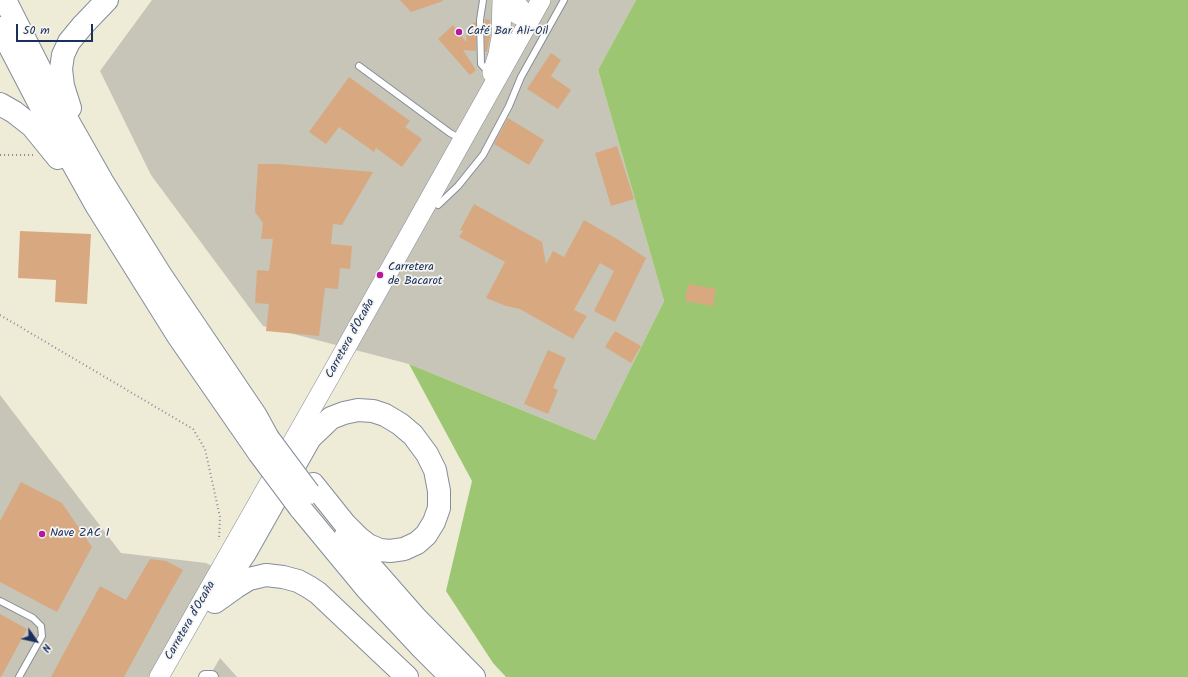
<!DOCTYPE html>
<html>
<head>
<meta charset="utf-8">
<style>
  body { margin:0 }
  #map { position:relative; width:1188px; height:677px; overflow:hidden; background:#eeebd7; font-family:Kalam,sans-serif }
  canvas { display:block }
  .north { position:absolute; left:16px; top:621px; width:40px; height:40px; -webkit-text-stroke:3px #f6f6f2; paint-order:stroke; rotate:124deg; font-size:11px; font-weight:700; line-height:16px; text-align:center; color:#1b2f5e }
  .north::after { content:''; display:block; margin:auto; width:14px; height:18px; background:#1b2f5e; clip-path:polygon(50% 0,100% 100%,50% 72%,0 100%) }
  .scale { position:absolute; left:16px; top:24px; width:77px; height:18px; box-sizing:border-box; border:2px solid #1b2f5e; border-top:0; padding-left:5px; font-size:12px; line-height:14px; white-space:nowrap; color:#1b2f5e; -webkit-text-stroke:3px #f6f6f2; paint-order:stroke }
</style>
</head>
<body>
<div id="map">
<canvas width="1188" height="677"></canvas>
<div class="north">N</div>
<div class="scale">50 m</div>
</div>
<script>
const c = document.querySelector('canvas').getContext('2d');
c.lineJoin = 'round';
function paint(path, color) { c.fillStyle = color; c.fill(path, 'evenodd'); }
const shape = rows => new Path2D(rows.map(r => 'M' + r).join(''));
function trace(path, color, width, dash) { c.strokeStyle = color; c.lineWidth = width; c.lineCap = dash ? 'butt' : 'round'; c.setLineDash(dash || []); c.stroke(path); }
function write(font, color, halo, rows, align = 'center') {
  c.font = font + ' Kalam,sans-serif'; c.lineWidth = 3.5; c.setLineDash([]); c.textBaseline = 'middle'; c.strokeStyle = halo; c.fillStyle = color; for (const [text, x, y, turn = 0] of rows) {
    c.save(); c.translate(x, y); c.rotate((+turn || 0) * Math.PI / 180); c.textAlign = isNaN(turn) ? turn : align; if (halo) c.strokeText(text, 0, 0); c.fillText(text, 0, 0); c.restore();
  }
}
const industrial = shape([
  [152,0,636,0,598,70,664,301,595,440,409,364,263,326,151,175,100,71],
  [0,395,121,553,206,563,212,566,151,677,0,677],
  [220,658,237,677,209,677]
]);
const green = shape([
  [636,0,1188,0,1188,677,506,677,493,663,446,591,472,481,409,364,595,440,664,301,598,70]
]);
const building = shape([
  [400,0,442,0,443,1,411,12],
  [485,19,490,20,490,36,487,52,485,52],
  [476,22,476,51,463,50,476,70,470,75,438,39,453,25,466,42,468,26],
  [551,53,561,60,551,76,571,90,558,109,527,89],
  [349,77,410,121,405,127,422,139,402,167,376,148,374,152,339,127,326,144,309,132],
  [508,118,544,140,529,165,494,144],
  [617,146,634,199,611,206,595,153],
  [258,164,279,164,373,172,342,225,333,224,331,244,352,246,350,269,340,268,338,289,325,288,319,336,266,331,269,304,255,303,257,270,269,271,273,239,261,239,263,223,255,212],
  [474,204,542,242,546,264,553,251,564,257,584,220,617,239,646,258,615,322,594,311,614,271,600,263,574,310,587,316,573,339,520,309,506,306,486,298,505,262,459,237,463,231,460,230],
  [20,231,91,234,87,304,55,302,56,280,18,278],
  [688,284,716,289,713,306,685,301],
  [615,331,641,346,631,363,605,347],
  [548,350,566,358,553,388,558,390,548,414,524,404],
  [21,482,62,503,92,547,57,612,0,582,0,521],
  [150,559,166,561,183,570,163,605,124,677,51,677,100,586,126,600],
  [0,614,27,629,1,677,0,677]
]);
const path = shape([
  [0,155,35,155],
  [0,315,193,429,205,449,220,517,219,540]
]);
const service = shape([
  [483,0,480,20,481,64,489,73],
  [359,66,450,133,461,139],
  [438,205,458,186,483,155,509,106,521,77,564,0],
  [0,601,33,618,41,626,42,636,19,677]
]);
const minor = shape([
  [205,677,212,677]
]);
const tertiary = shape([
  [504,0,513,14,518,17,530,20],
  [516,0,526,12,530,20]
]);
const primary = shape([
  [492,73,498,54,501,37,502,0],
  [159,677,329,378,541,0]
]);
const motorway = shape([
  [5,0,52,93,102,181,162,277,256,416,268,438],
  [0,28,39,103,96,205,178,336,259,453],
  [0,104,14,112,32,126,58,158],
  [70,108,63,86,61,69,63,55,69,42,83,25,107,0],
  [300,508,367,589,422,648,451,677],
  [345,537,416,618,474,677],
  [226,581,245,553,310,438,331,418,344,413,358,410,373,411,385,415,400,424,413,435,427,454,435,470,439,491,439,508,434,522,426,535,417,543,404,549,390,551,380,550,368,545,359,538,345,524,313,484],
  [215,602,236,587,249,579,266,575,283,577,298,581,309,587,318,593,407,677]
]);
const motorwayBridge = shape([
  [268,438,309,493],
  [259,453,300,508]
]);
const markers = [
  [459,32,4,"#b5179e"],
  [380,275,4,"#b5179e"],
  [42,534,4,"#b5179e"]
];
const poiNames = [
  ["Café Bar Ali-Oil",467,32],
  ["Carretera",388,268],
  ["de Bacarot",388,282],
  ["Nave ZAC I",50,534]
];
const streetNames = [
  ["Carretera d'Ocaña",351,339,-61],
  ["Carretera d'Ocaña",191,621,-60]
];
paint(industrial, '#c6c5b8');
paint(green, '#9dc672');
paint(building, '#d8a981');
trace(service, '#848d9a', 8);
trace(minor, '#848d9a', 14);
trace(tertiary, '#848d9a', 16);
trace(primary, '#848d9a', 20);
trace(motorway, '#848d9a', 24);
trace(path, '#848d9a', 2, [1, 3]);
trace(service, '#fff', 6);
trace(minor, '#fff', 12);
trace(tertiary, '#fff', 15);
trace(primary, '#fff', 19);
trace(motorway, '#fff', 22);
trace(motorwayBridge, '#848d9a', 24, []);
trace(motorwayBridge, '#fff', 22);
for (const [x, y, r, color] of markers) { const dot = new Path2D(); dot.arc(x, y, r, 0, 2 * Math.PI); c.fillStyle = color; c.fill(dot); trace(dot, '#f6f6f2', 1.5); }
write('12px', '#1b2f5e', '#f6f6f2', poiNames, 'left');
write('12px', '#1b2f5e', '#f6f6f2', streetNames);
</script>
</body>
</html>
